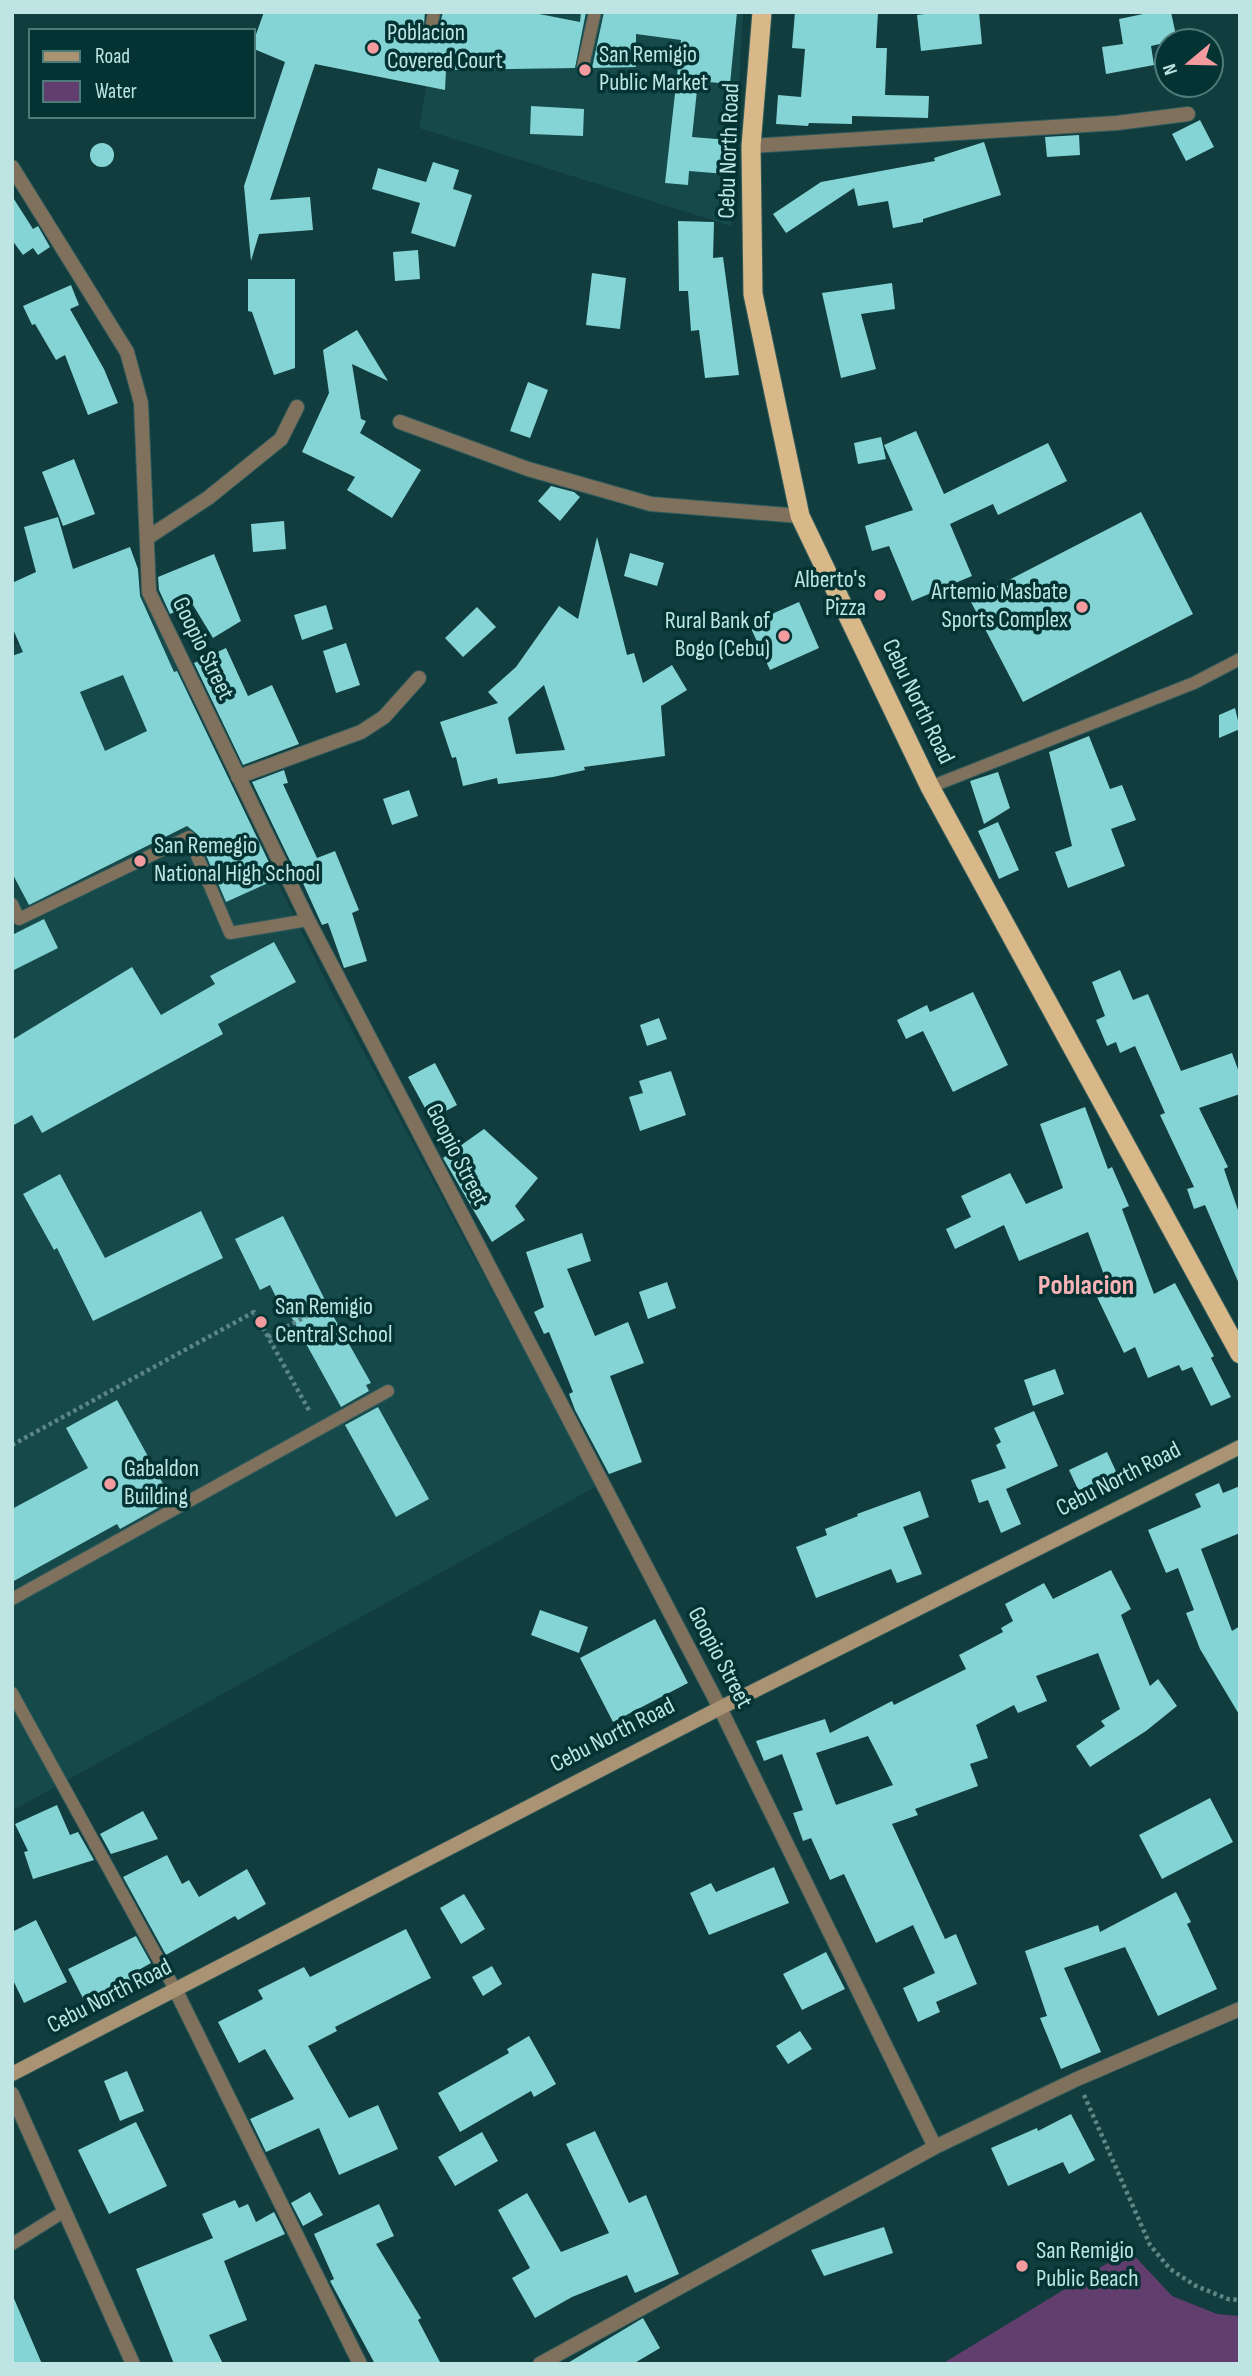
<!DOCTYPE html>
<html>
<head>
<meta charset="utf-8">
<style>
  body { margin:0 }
  #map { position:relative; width:1252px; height:2376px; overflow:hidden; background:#113d3e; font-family:"Sofia Sans Condensed",sans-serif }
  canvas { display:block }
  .frame { position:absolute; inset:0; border:14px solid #bee4e4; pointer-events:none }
  .legend { position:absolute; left:28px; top:28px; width:228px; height:91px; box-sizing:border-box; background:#043333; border:2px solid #4e7a7a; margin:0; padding:9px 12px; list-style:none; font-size:21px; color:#bee4e4 }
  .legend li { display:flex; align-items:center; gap:14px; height:35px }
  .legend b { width:35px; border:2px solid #4e7a7a }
  .north { position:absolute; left:1154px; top:28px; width:70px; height:70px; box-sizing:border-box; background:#043333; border:2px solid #4e7a7a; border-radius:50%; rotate:251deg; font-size:19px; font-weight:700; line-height:28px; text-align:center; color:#bee4e4 }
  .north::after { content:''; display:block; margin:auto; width:24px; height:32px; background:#f49b9f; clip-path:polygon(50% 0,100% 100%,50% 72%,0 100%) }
</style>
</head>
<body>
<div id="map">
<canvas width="1252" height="2376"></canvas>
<div class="frame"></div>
<ul class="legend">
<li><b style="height:9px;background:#a99372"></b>Road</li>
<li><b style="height:19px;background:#623e6f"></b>Water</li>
</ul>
<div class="north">N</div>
</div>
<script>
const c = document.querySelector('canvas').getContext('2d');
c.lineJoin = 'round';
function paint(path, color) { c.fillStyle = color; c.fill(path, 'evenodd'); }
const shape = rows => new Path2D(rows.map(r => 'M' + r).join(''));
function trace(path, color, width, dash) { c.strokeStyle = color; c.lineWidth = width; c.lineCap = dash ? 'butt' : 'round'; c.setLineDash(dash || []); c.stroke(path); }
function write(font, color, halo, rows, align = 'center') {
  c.font = font + ' "Sofia Sans Condensed",sans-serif'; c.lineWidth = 7; c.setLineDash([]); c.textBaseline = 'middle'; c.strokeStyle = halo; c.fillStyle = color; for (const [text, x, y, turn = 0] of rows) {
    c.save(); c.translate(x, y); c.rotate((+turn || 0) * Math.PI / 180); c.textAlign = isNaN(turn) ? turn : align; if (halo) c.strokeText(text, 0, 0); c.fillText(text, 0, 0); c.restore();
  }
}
const built = shape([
  [440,12,743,12,731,226,419,128],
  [140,588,237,800,330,989,597,1486,12,1811,12,646]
]);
const water = shape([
  [1129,2250,1172,2296,1217,2314,1240,2316,1240,2364,942,2364]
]);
const building = shape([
  [264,12,425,12,424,25,431,32,439,28,443,12,529,12,580,22,581,12,586,12,575,68,446,70,445,90,315,64,270,200,310,197,313,230,259,234,251,261,244,186,285,62,254,49,254,40],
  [604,12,737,12,730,84,698,81,692,137,729,140,726,174,689,171,688,185,665,183,681,40,636,34,636,67,592,68],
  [795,12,878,12,876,48,887,48,885,95,929,96,928,118,852,116,852,124,809,123,808,126,776,124,778,95,801,97,805,49,792,48],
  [939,12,979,12,982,44,921,51,917,15],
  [1153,12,1171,12,1177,40,1151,46,1154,65,1106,74,1102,47,1123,44,1119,19],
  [531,106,584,109,583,136,530,134],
  [1200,120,1214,147,1186,161,1172,134],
  [1079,135,1080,155,1047,157,1045,137],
  [984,142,1001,195,923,219,923,222,893,228,888,201,858,206,854,188,786,233,773,214,821,182,935,161,934,158],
  '90 155a12 12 0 1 1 24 0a12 12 0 1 1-24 0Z',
  [433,162,459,170,453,189,472,195,455,247,411,233,420,203,372,189,378,168,426,182],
  [12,196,33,229,38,226,50,247,38,255,33,248,23,255,12,240],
  [678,221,714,222,713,258,723,257,739,375,705,378,699,330,691,331,688,291,679,291],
  [418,250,420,279,395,281,393,252],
  [592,273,626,278,620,329,586,325],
  [248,279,295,279,295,368,274,375,252,312,248,311],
  [892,283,895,309,861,314,876,369,841,378,822,293],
  [71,285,79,305,70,309,104,369,118,403,88,415,65,355,56,360,35,324,32,325,23,306],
  [357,330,388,381,352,364,361,419,366,421,360,433,421,470,392,518,347,490,355,477,302,452,329,393,323,350],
  [528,382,548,390,530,438,510,431],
  [916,431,944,494,1048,443,1067,481,998,515,993,504,950,524,972,576,912,601,889,546,872,551,865,526,913,510,884,445],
  [881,437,886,459,858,464,854,443],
  [74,459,95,514,63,526,42,472],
  [551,486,574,492,580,497,560,521,538,501],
  [1141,512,1193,614,1023,702,970,600],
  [58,517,73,569,130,547,138,569,140,596,174,672,177,671,277,879,226,902,197,834,187,826,29,905,12,873,12,656,23,652,12,627,12,583,36,572,24,527],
  [123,675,147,731,105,751,80,692],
  [284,521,286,549,253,552,251,524],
  [597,537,627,655,634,653,643,683,672,665,687,690,661,706,665,756,584,767,585,770,553,777,498,784,497,778,463,786,456,757,452,758,440,722,498,703,488,692,516,667,559,606,578,619],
  [544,685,565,750,516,754,508,718],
  [630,553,664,563,657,586,624,576],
  [214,554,241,621,213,638,193,605,170,614,159,590,158,577],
  [799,602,819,648,770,670,749,624],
  [326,605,333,629,302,640,294,615],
  [477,607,496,627,463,657,445,638],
  [346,643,360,685,336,693,323,651],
  [226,648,248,696,272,685,299,744,243,765,194,663],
  [1235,708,1240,729,1219,738,1219,715],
  [1089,736,1110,789,1122,785,1136,820,1111,829,1125,866,1068,888,1055,852,1072,846,1049,752],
  [284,770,288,783,283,784,317,858,335,851,359,910,352,913,367,961,344,968,328,923,322,925,297,870,295,871,252,782],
  [998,772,1010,808,984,824,970,781],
  [409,790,418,816,392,825,383,799],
  [998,822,1019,870,999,879,978,831],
  [44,919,58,948,12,971,12,935],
  [274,942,296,982,218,1024,223,1034,42,1133,32,1115,12,1126,12,1040,132,967,161,1015,215,984,210,976],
  [1120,970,1133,1000,1148,994,1181,1071,1232,1053,1240,1075,1240,1094,1199,1108,1228,1167,1224,1169,1240,1216,1240,1286,1205,1205,1194,1209,1187,1189,1194,1187,1160,1115,1165,1113,1135,1046,1120,1053,1116,1042,1107,1046,1096,1020,1105,1016,1092,982],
  [973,992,1008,1065,953,1092,923,1031,906,1039,897,1020,927,1005,930,1012],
  [659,1018,667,1039,647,1046,640,1025],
  [435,1063,457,1105,431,1119,408,1077],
  [671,1071,686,1115,640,1131,629,1097,643,1093,639,1081],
  [1085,1107,1108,1169,1112,1167,1129,1206,1122,1209,1154,1294,1175,1283,1214,1356,1211,1358,1231,1397,1211,1406,1192,1367,1182,1371,1179,1365,1148,1378,1135,1347,1124,1353,1097,1297,1110,1291,1088,1232,1019,1261,1004,1225,955,1249,946,1229,971,1217,961,1196,1010,1173,1026,1204,1063,1188,1040,1124],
  [484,1129,538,1178,515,1206,525,1220,492,1242,443,1158],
  [60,1174,105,1258,201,1211,223,1258,93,1321,57,1248,54,1250,23,1194],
  [283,1216,332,1314,371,1383,366,1385,369,1391,341,1407,288,1311,284,1313,270,1285,260,1290,235,1239],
  [582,1233,591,1261,567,1269,595,1336,628,1322,644,1363,610,1376,642,1462,609,1474,575,1410,569,1394,573,1392,549,1332,544,1334,534,1312,544,1307,526,1252],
  [667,1282,676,1308,648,1319,639,1292],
  [1055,1369,1064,1394,1033,1406,1024,1380],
  [117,1400,172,1500,120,1529,117,1524,12,1582,12,1509,88,1468,66,1428],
  [378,1407,429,1499,396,1517,345,1425],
  [1034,1411,1058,1466,1006,1489,1021,1524,1001,1533,988,1500,979,1503,971,1480,1006,1468,996,1445,1001,1442,994,1428],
  [1107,1452,1120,1480,1082,1498,1069,1470],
  [1219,1483,1223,1493,1240,1486,1240,1533,1201,1549,1232,1631,1240,1626,1240,1716,1200,1649,1186,1613,1194,1610,1178,1568,1166,1573,1148,1530,1201,1507,1195,1494],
  [920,1491,929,1517,903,1527,922,1574,897,1583,891,1569,816,1598,796,1547,827,1535,825,1529,858,1516,857,1514],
  [1111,1570,1131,1609,1121,1615,1150,1686,1158,1679,1177,1706,1146,1731,1090,1767,1076,1746,1105,1726,1101,1721,1120,1709,1098,1653,1036,1676,1047,1701,1018,1713,1014,1705,976,1725,988,1758,970,1764,978,1786,915,1809,918,1815,892,1824,945,1939,956,1934,977,1984,936,2002,940,2012,918,2022,903,1988,935,1973,913,1925,876,1943,844,1874,830,1880,811,1838,803,1841,793,1813,803,1810,782,1754,764,1761,756,1741,825,1719,830,1733,892,1701,894,1705,966,1669,959,1655,1003,1632,1001,1628,1013,1621,1005,1604,1044,1583,1053,1599],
  [868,1736,893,1785,836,1805,816,1753],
  [540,1610,588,1627,579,1653,531,1635],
  [655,1619,688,1683,613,1722,580,1658],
  [1210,1798,1233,1842,1162,1879,1139,1835],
  [57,1805,70,1835,78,1832,94,1860,33,1879,24,1852,28,1851,15,1824],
  [143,1811,158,1839,111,1854,100,1834],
  [167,1855,182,1884,189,1880,199,1897,247,1869,266,1904,238,1920,235,1916,166,1955,123,1877],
  [774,1867,789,1903,709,1935,690,1893,711,1883,716,1892],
  [1176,1892,1191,1922,1187,1924,1217,1989,1158,2016,1125,1947,1064,1968,1101,2052,1061,2069,1040,2018,1047,2016,1025,1951,1098,1925,1100,1932],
  [464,1894,485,1929,461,1944,440,1908],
  [36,1920,67,1982,24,2003,12,1978,12,1932],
  [406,1929,431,1978,335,2027,337,2031,308,2046,349,2118,378,2105,398,2149,339,2175,319,2128,266,2152,250,2119,294,2099,265,2049,239,2063,218,2022,263,1999,258,1990,304,1967,310,1977],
  [136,1936,151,1963,135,1972,139,1978,86,2004,68,1969],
  [826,1952,845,1989,802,2010,783,1974],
  [492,1966,502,1984,483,1996,472,1977],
  [800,2031,812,2049,788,2064,776,2046],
  [529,2036,556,2084,534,2097,531,2091,460,2132,438,2093,509,2053,507,2049],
  [127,2071,144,2111,120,2121,104,2081],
  [1071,2114,1095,2160,1069,2174,1063,2162,1008,2186,991,2148,1037,2128,1038,2131],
  [136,2122,167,2186,109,2214,78,2150],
  [595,2131,629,2203,646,2195,679,2274,635,2293,627,2275,572,2297,535,2318,512,2278,530,2268,498,2210,527,2193,561,2252,609,2233,566,2144],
  [482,2132,498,2161,455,2186,438,2157],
  [310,2192,323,2215,303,2226,291,2203],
  [235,2200,239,2208,248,2204,256,2222,274,2212,285,2234,224,2261,247,2320,209,2335,223,2364,174,2364,136,2269,213,2238,202,2214],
  [379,2204,394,2236,376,2244,421,2318,418,2320,441,2364,375,2364,330,2281,334,2279,314,2234],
  [884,2227,893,2253,824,2276,811,2250],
  [12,2294,42,2364,12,2364],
  [643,2318,660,2348,633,2364,566,2364]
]);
const path = shape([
  [268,1337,334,1301],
  [12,1445,254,1312,310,1412],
  [1084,2095,1150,2245,1170,2269,1196,2286,1228,2299,1240,2300]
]);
const service = shape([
  [432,23,434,12],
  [583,66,595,12],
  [930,787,1194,683,1240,659],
  [12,904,19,919,189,837,230,933,308,920],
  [12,1599,388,1391],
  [12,1693,176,1991],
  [12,2244,65,2211]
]);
const minor = shape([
  [751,146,1117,123,1188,114],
  [12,167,127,352,141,403,149,592,308,920,720,1708,935,2147],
  [400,422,528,469,651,504,800,516],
  [147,538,208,498,281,439,297,407],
  [238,777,361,732,384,717,419,678],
  [176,1991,360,2364],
  [12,2094,133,2364],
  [540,2364,935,2147,1077,2079,1240,2009]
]);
const secondary = shape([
  [12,2074,720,1708,1240,1447]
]);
const trunk = shape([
  [762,12,751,146,753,294,800,516,930,787,1240,1354]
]);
const markers = [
  [373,48,7,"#f49b9f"],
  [585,70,7,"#f49b9f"],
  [880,595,7,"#f49b9f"],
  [1082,607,7,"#f49b9f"],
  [784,636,7,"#f49b9f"],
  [140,861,7,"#f49b9f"],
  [261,1322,7,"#f49b9f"],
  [110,1484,7,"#f49b9f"],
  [1022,2266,7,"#f49b9f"]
];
const poiNames = [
  ["Poblacion",387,34],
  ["Covered Court",387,62],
  ["San Remigio",599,56],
  ["Public Market",599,84],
  ["Alberto's",866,581,"right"],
  ["Pizza",866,609,"right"],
  ["Artemio Masbate",1068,593,"right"],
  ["Sports Complex",1068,621,"right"],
  ["Rural Bank of",770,622,"right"],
  ["Bogo (Cebu)",770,650,"right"],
  ["San Remegio",154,847],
  ["National High School",154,875],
  ["San Remigio",275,1308],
  ["Central School",275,1336],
  ["Gabaldon",124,1470],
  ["Building",124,1498],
  ["San Remigio",1036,2252],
  ["Public Beach",1036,2280]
];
const streetNames = [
  ["Cebu North Road",730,151,-88],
  ["Goopio Street",202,649,64],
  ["Cebu North Road",917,702,64],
  ["Goopio Street",456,1155,63],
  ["Cebu North Road",1119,1480,-27],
  ["Goopio Street",719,1658,62],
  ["Cebu North Road",613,1736,-27],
  ["Cebu North Road",110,1997,-27]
];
const quarterNames = [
  ["Poblacion",1086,1287]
];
paint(built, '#16494a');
paint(water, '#623e6f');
paint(building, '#84d4d5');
trace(service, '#305b5c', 14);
trace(minor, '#305b5c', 16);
trace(secondary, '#305b5c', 16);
trace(trunk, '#305b5c', 21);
trace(path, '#5d8687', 4.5, [3.5, 3.5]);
trace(service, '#80715d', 12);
trace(minor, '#80715d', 14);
trace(secondary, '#a99372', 14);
trace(trunk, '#d8b888', 19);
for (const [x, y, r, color] of markers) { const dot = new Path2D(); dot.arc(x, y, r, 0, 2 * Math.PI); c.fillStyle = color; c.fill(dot); trace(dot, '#043333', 2.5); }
write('24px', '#bee4e4', '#043333', poiNames, 'left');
write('24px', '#bee4e4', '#043333', streetNames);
write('bold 28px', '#f8b3b6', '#043333', quarterNames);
</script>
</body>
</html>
